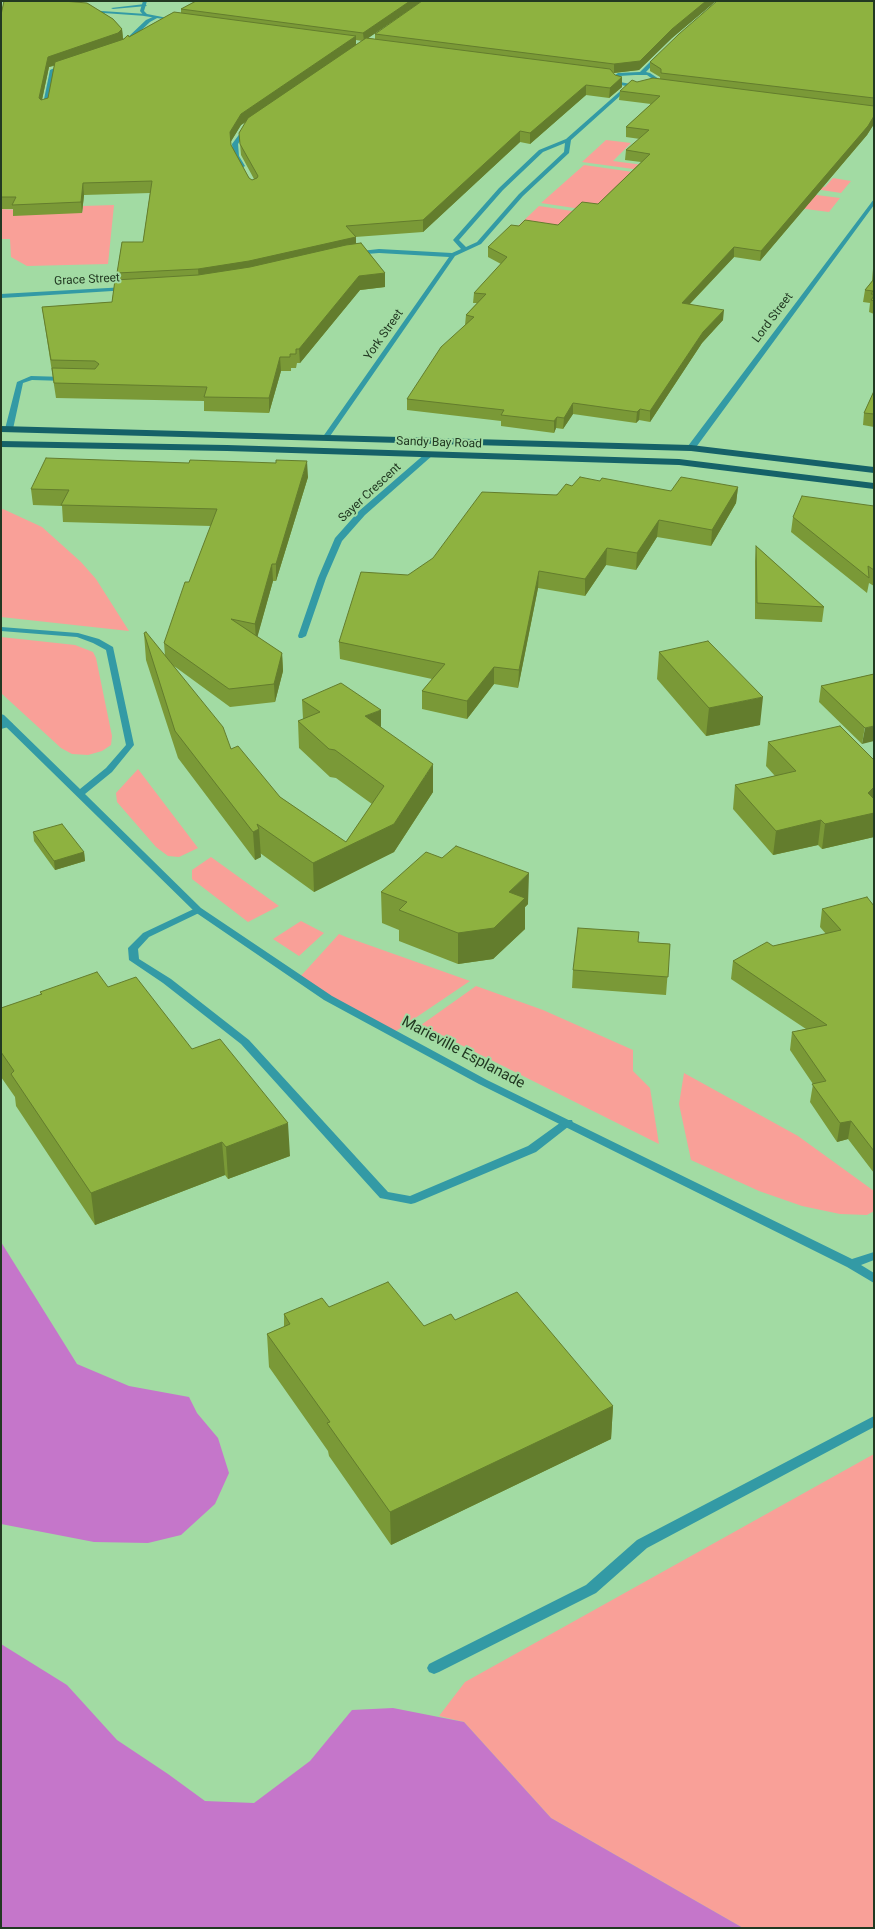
<!DOCTYPE html>
<html>
<head>
<meta charset="utf-8">
<style>
  body { margin:0 }
  #map { position:relative; width:875px; height:1929px; overflow:hidden; background:#a2dba3; font-family:Roboto,sans-serif }
  canvas { display:block }
  .frame { position:absolute; inset:0; border:2px solid #223922; pointer-events:none }
</style>
</head>
<body>
<div id="map">
<canvas width="875" height="1929"></canvas>
<div class="frame"></div>
</div>
<script>
const c = document.querySelector('canvas').getContext('2d');
c.lineJoin = 'round';
function paint(path, color) { c.fillStyle = color; c.fill(path, 'evenodd'); }
const shape = rows => new Path2D(rows.map(r => 'M' + r).join(''));
function trace(path, color, width, dash) { c.strokeStyle = color; c.lineWidth = width; c.lineCap = dash ? 'butt' : 'round'; c.setLineDash(dash || []); c.stroke(path); }
function write(font, color, halo, rows, align = 'center') {
  c.font = font + ' Roboto,sans-serif'; c.lineWidth = 4; c.setLineDash([]); c.textBaseline = 'middle'; c.strokeStyle = halo; c.fillStyle = color; for (const [text, x, y, turn = 0] of rows) {
    c.save(); c.translate(x, y); c.rotate((+turn || 0) * Math.PI / 180); c.textAlign = isNaN(turn) ? turn : align; if (halo) c.strokeText(text, 0, 0); c.fillText(text, 0, 0); c.restore();
  }
}
const green = shape([
  [606,140,631,143,613,161,666,168,707,179,582,162],
  [584,165,633,172,667,222,541,203],
  [833,178,851,181,841,193,815,189,818,186,825,187],
  [809,194,840,198,829,212,798,208],
  [114,205,108,264,27,266,11,257,10,239,1,239,1,209,82,213,83,206],
  [539,206,579,212,558,232,518,226],
  [3,509,42,527,81,562,96,579,129,631,1,617,1,510],
  [1,637,75,645,93,652,96,658,112,736,111,745,102,751,88,755,72,754,61,748,1,693],
  [138,769,198,848,179,857,168,856,156,847,117,802,116,793],
  [211,857,279,906,248,922,192,879,192,870],
  [301,921,324,933,299,956,273,939],
  [339,934,346,937,470,981,393,1033,299,978],
  [476,986,543,1010,633,1050,633,1071,650,1088,659,1144,421,1025],
  [684,1073,798,1136,874,1191,874,1211,867,1215,840,1214,802,1206,759,1191,691,1160,679,1104],
  [874,1454,874,1928,743,1928,551,1818,464,1722,439,1716,465,1682]
]);
const water = shape([
  [1,1242,77,1364,129,1386,189,1397,197,1413,218,1438,229,1473,215,1504,181,1535,148,1543,94,1542,1,1524],
  [1,1644,67,1685,117,1740,168,1774,205,1801,254,1803,310,1761,352,1710,393,1708,464,1722,551,1818,743,1928,1,1928]
]);
const service = shape([
  [145,4,147,6,113,9,111,8,145,4],
  [87,10,146,14,148,15,146,16,89,12,87,10],
  [155,16,159,17,150,22,129,42,125,42,125,40,146,20,155,16],
  [63,64,67,65,54,71,47,108,42,109,50,70,63,64],
  [1,294,18,293,21,295,18,297,1,298,1,294],
  [31,376,65,377,68,379,65,381,32,380,23,383,13,429,7,430,5,429,17,382,31,376],
  [9,721,13,724,12,726,1,729,1,723,9,721],
  [198,907,203,910,201,912,149,937,138,949,139,959,171,979,249,1040,388,1192,410,1196,528,1146,564,1120,572,1120,573,1123,536,1152,415,1203,411,1204,380,1198,241,1044,163,983,129,960,128,948,143,933,198,907],
  [874,1416,874,1427,647,1548,596,1593,439,1672,434,1674,429,1672,427,1668,429,1664,586,1585,637,1540,874,1416]
]);
const minor = shape([
  [143,1,147,1,144,11,147,14,178,20,176,21,144,16,140,11,143,1],
  [657,55,661,56,646,72,650,73,659,79,659,81,649,87,636,89,630,87,571,140,569,153,523,196,481,244,455,256,328,439,324,439,322,438,449,257,379,253,354,255,351,253,352,252,379,249,452,253,461,249,453,240,499,188,539,150,566,139,626,86,616,84,611,80,611,78,618,73,640,72,657,55],
  [635,75,647,75,654,80,648,84,636,85,620,82,616,79,619,76,635,75],
  [565,143,564,152,519,194,477,242,466,247,459,240,503,190,543,152,565,143],
  [247,124,250,126,238,144,239,156,245,166,242,168,240,167,233,156,232,144,247,124],
  [874,199,874,205,694,450,688,450,688,446,874,199],
  [126,287,128,288,128,290,18,297,15,295,18,293,126,287],
  [426,453,433,455,365,515,342,541,326,578,306,636,302,638,299,638,298,636,318,578,335,538,359,511,426,453],
  [1,627,78,633,99,639,113,647,134,745,112,772,85,794,201,908,332,996,487,1080,852,1259,874,1252,874,1260,861,1265,874,1273,874,1283,847,1267,479,1084,324,1000,195,912,1,722,1,714,4,715,80,789,106,768,126,745,106,650,93,643,77,637,1,631,1,627]
]);
const primary = shape([
  [1,426,691,445,874,467,874,473,691,451,1,432,1,426],
  [1,441,227,445,679,459,874,483,874,489,679,465,227,451,1,447,1,441]
]);
const wall = shape([
  [4,1,76,1,76,2,87,3,113,19,122,29,123,39,128,35,129,37,174,12,181,13,181,9,196,1,716,1,672,38,639,70,613,73,615,75,622,77,622,87,609,98,586,95,530,144,520,142,423,232,355,237,356,244,361,243,385,273,385,287,360,290,300,363,297,363,296,368,291,368,291,371,281,371,269,413,204,411,204,401,56,398,42,307,112,302,115,280,117,280,117,273,122,242,143,242,150,193,84,195,82,213,13,216,13,209,1,209,1,15],
  [418,4,375,34,375,39,368,38],
  [356,40,362,41,356,45],
  [54,66,48,98,42,100,49,67],
  [246,122,239,133,241,155,254,179,252,180,249,178,231,145,230,143,241,125],
  [874,1,874,124,867,135,760,261,734,257,690,304,723,320,702,343,650,422,639,420,636,423,573,414,563,429,556,428,554,433,501,426,501,421,407,410,407,399,465,325,466,315,477,303,473,303,474,293,501,264,488,257,488,247,519,226,558,225,598,204,641,162,625,160,626,150,640,139,626,137,626,127,651,104,619,100,620,91,637,82,660,79,660,77,650,71,650,62],
  [874,268,874,314,869,312,870,303,863,302,865,290,872,281,873,269],
  [874,391,874,427,863,425,864,413],
  [308,477,276,581,273,581,257,637,282,653,283,671,275,702,230,707,174,666,231,749,280,797,346,842,372,804,336,778,330,777,299,748,298,721,303,719,302,700,381,727,433,792,394,852,314,892,260,853,261,857,255,860,178,758,146,660,144,633,165,656,164,643,189,582,211,526,63,522,62,506,33,505,31,489],
  [600,481,671,491,738,487,736,503,711,546,657,537,636,570,606,565,585,596,538,588,518,688,494,684,467,719,422,709,422,691,432,679,340,659,339,642,408,575,572,486],
  [874,506,874,586,869,583,867,593,791,532,793,517],
  [756,546,824,607,822,622,755,619,755,561],
  [659,652,760,725,706,736,657,679],
  [874,674,862,744,819,702,821,686],
  [768,742,874,760,874,837,822,849,818,845,773,855,733,809,735,785,775,776,766,766],
  [33,832,84,852,85,861,55,870,34,841],
  [381,892,528,904,525,907,525,929,493,959,458,964,399,941,399,930,382,923],
  [874,906,874,1173,848,1139,837,1142,810,1102,813,1084,790,1050,792,1032,806,1029,731,979,733,961,773,946,826,934,820,927,822,909],
  [638,942,670,944,666,995,572,988,573,970],
  [108,987,192,1049,290,1156,228,1179,225,1175,95,1225,16,1106,15,1097,1,1077,1,1008,41,995,40,992],
  [329,1307,424,1326,455,1320,613,1406,611,1439,391,1545,329,1456,328,1451,269,1367,267,1334,284,1327,284,1314]
]);
const shadedWall = shape([
  [410,1,422,1,364,41,363,33],
  [706,1,716,1,672,38,639,70,614,73,614,64,672,29],
  [122,29,123,39,119,43,49,67,40,109,39,98,48,57],
  [356,36,356,46,241,125,230,143,230,132,241,114],
  [622,77,622,87,609,98,610,88],
  [586,85,586,95,530,144,530,133],
  [874,116,874,124,867,135,760,261,761,251],
  [520,131,520,142,423,232,423,220],
  [83,183,84,195,82,213,81,202],
  [356,237,356,249,199,281,198,269],
  [734,247,734,257,681,313,682,303],
  [385,273,385,287,360,290,300,363,299,349,359,276],
  [724,310,723,320,702,343,650,422,650,411,703,332],
  [280,357,281,371,269,413,269,398],
  [573,403,573,414,563,429,564,418],
  [640,409,639,420,636,423,637,412],
  [557,417,556,428,554,433,554,421],
  [307,461,308,477,276,581,276,564],
  [738,487,736,503,711,546,712,530],
  [659,520,657,537,636,570,637,553],
  [607,548,606,565,585,596,585,579],
  [272,564,273,581,256,642,255,624],
  [539,571,538,588,518,688,519,670],
  [282,653,283,671,275,702,274,684],
  [494,667,494,684,467,719,467,701],
  [763,697,760,725,706,736,709,708],
  [381,710,381,737,365,716],
  [874,726,874,741,862,744,865,728],
  [433,764,433,792,394,852,314,892,313,863,394,824],
  [874,787,874,837,822,849,825,824,868,793],
  [821,820,818,845,773,855,776,831],
  [259,829,261,857,255,860,253,832],
  [84,852,85,861,55,870,54,861],
  [529,873,528,904,525,907,525,929,493,959,458,964,458,933,509,892],
  [851,1121,848,1139,837,1142,840,1123],
  [288,1123,290,1156,228,1179,226,1147],
  [222,1142,225,1175,95,1225,91,1193],
  [613,1406,611,1439,391,1545,390,1512]
]);
const building = shape([
  [4,1,63,1,87,3,113,19,122,29,118,33,48,57,39,98,41,100,48,98,55,62,124,39,128,35,129,37,174,12,356,36,241,114,230,132,231,145,249,178,252,180,257,178,258,176,240,144,239,133,248,118,366,38,610,69,615,75,622,77,610,88,586,85,530,133,520,131,423,220,346,226,356,237,249,261,198,269,117,273,122,242,143,242,152,181,83,183,81,202,12,205,16,197,1,197,1,15,4,1],
  [196,1,410,1,363,33,181,9,196,1],
  [422,1,706,1,672,29,640,61,614,64,375,34,422,1],
  [717,1,874,1,874,98,661,73,661,69,650,62,679,34,717,1],
  [653,78,874,106,874,116,868,126,761,251,734,247,682,303,724,310,703,332,650,411,640,409,637,412,573,403,564,418,557,417,554,421,501,415,504,410,407,399,441,347,474,317,466,315,486,294,474,293,507,257,488,247,511,225,519,226,525,220,558,225,582,202,598,204,650,154,626,150,649,130,626,127,660,96,620,91,632,80,637,82,653,78],
  [361,243,385,273,359,276,299,349,296,349,296,354,290,354,290,357,280,357,269,398,204,397,207,387,54,383,52,368,95,369,99,364,95,361,51,360,42,307,112,302,115,280,198,275,250,267,346,245,361,243],
  [874,279,874,294,871,294,873,291,865,290,874,279],
  [874,296,874,301,871,300,874,296],
  [874,391,874,414,864,413,874,391],
  [46,458,189,463,190,460,276,463,276,460,307,461,276,564,272,564,255,624,231,619,282,653,274,684,229,689,164,643,185,582,189,582,217,509,61,505,69,490,31,489,46,458],
  [580,477,600,481,602,478,671,491,681,477,738,487,712,530,659,520,637,553,607,548,585,579,539,571,519,670,494,667,467,701,422,691,445,664,339,642,361,572,408,575,433,558,482,492,557,495,566,484,572,486,580,477],
  [802,496,874,506,874,570,868,566,869,578,793,517,802,496],
  [756,546,824,607,757,603,756,546],
  [146,632,223,727,231,749,238,746,280,797,346,842,384,786,335,750,329,749,298,721,320,712,302,700,341,683,381,710,365,716,433,764,394,824,313,863,257,824,259,829,253,832,175,731,144,633,146,632],
  [708,641,763,697,709,708,659,652,708,641],
  [874,674,874,726,865,728,821,686,874,674],
  [840,726,874,760,874,787,868,793,874,799,874,813,825,824,821,820,776,831,735,785,796,771,768,742,840,726],
  [62,824,84,852,54,861,33,832,62,824],
  [456,846,529,873,509,892,525,898,494,928,458,933,399,910,407,902,381,892,426,852,442,858,456,846],
  [867,897,874,906,874,1151,851,1121,840,1123,812,1084,826,1081,792,1032,827,1025,733,961,767,942,773,946,841,930,822,909,867,897],
  [578,928,639,932,638,942,670,944,668,977,573,970,578,928],
  [97,972,108,987,136,977,192,1049,220,1039,288,1123,226,1147,222,1142,91,1193,11,1074,14,1071,1,1052,1,1008,42,994,40,992,97,972],
  [388,1282,424,1326,451,1314,455,1320,517,1292,613,1406,390,1512,327,1423,330,1422,267,1334,290,1324,284,1314,322,1298,329,1307,388,1282]
]);
const farStreetnames = [
  ["Grace Street",87,280,-3],
  ["Lord Street",773,318,-53],
  ["York Street",384,335,-55],
  ["Sandy Bay Road",439,443,2],
  ["Sayer Crescent",370,493,-43]
];
const streetNames = [
  ["Marieville Esplanade",463,1053,28]
];
paint(green, '#f9a098');
paint(water, '#c576ca');
paint(service, '#339aa5');
paint(minor, '#339aa5');
paint(primary, '#156168');
paint(wall, '#7a9937');
paint(shadedWall, '#637d2d');
paint(building, '#8eb240');
trace(building, '#637d2d', 1);
write('12px', '#223922', '#a2dba3', farStreetnames);
write('15px', '#223922', '#a2dba3', streetNames);
</script>
</body>
</html>
